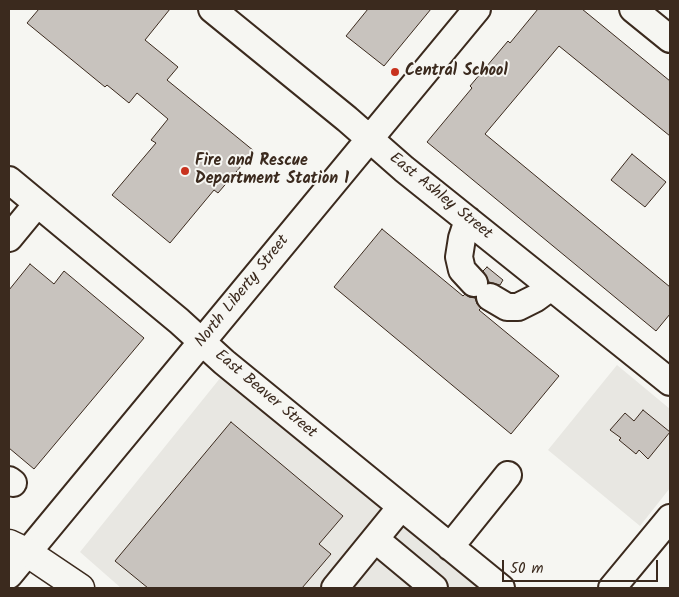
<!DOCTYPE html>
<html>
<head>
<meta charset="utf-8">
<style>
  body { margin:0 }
  #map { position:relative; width:679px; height:597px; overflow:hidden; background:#f6f6f2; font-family:Kalam,sans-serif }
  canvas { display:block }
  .frame { position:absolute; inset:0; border:10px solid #3b2a1e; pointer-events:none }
  .scale { position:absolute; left:502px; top:560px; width:156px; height:22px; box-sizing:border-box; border:2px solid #3b2a1e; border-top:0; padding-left:6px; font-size:15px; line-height:18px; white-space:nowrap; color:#3b2a1e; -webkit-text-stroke:4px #f6f6f2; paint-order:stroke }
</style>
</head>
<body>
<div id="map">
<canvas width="679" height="597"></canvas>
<div class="frame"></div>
<div class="scale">50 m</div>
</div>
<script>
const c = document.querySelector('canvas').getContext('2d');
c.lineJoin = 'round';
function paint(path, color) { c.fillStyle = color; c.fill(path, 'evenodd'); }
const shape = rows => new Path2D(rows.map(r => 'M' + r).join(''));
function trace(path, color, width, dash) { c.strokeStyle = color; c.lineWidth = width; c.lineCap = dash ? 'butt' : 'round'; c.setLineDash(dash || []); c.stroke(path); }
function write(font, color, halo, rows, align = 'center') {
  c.font = font + ' Kalam,sans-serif'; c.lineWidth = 4; c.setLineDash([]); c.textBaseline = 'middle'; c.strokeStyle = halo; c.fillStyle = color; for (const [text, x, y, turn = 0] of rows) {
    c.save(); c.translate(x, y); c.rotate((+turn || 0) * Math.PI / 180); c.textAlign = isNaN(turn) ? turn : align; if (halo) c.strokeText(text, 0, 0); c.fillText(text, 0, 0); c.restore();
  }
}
const built = shape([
  [617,365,670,409,670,488,640,526,548,450],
  [221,377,478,588,121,588,80,552]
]);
const building = shape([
  [39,9,170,9,145,40,178,67,167,80,254,151,218,193,214,190,170,243,112,195,156,143,151,140,168,119,137,93,129,103,107,85,105,87,27,23,39,9],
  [368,9,431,9,384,66,346,36,368,9],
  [538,9,582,9,670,81,670,136,559,46,485,134,670,287,670,314,656,331,427,142,472,88,470,86,508,41,510,43,538,9],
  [632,154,666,182,645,207,611,180,632,154],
  [382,229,463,296,465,294,469,297,475,298,477,304,481,308,479,310,559,376,511,434,334,287,382,229],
  [30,264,54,284,64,271,144,338,34,469,9,448,9,290,30,264],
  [487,267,503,280,500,285,489,282,483,271,487,267],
  [643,410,670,432,648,459,639,450,636,454,619,440,621,438,610,430,625,413,634,421,643,410],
  [231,422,343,516,319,544,331,554,302,588,148,588,115,561,231,422]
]);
const minor = shape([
  [212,9,347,119,404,169,670,382],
  [633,9,670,39],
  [9,180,179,321,224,362,501,588],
  [468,220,462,238,459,257,462,270,474,283],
  [9,238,37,204],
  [490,297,507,307,518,307,536,298,551,287],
  [9,480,13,483],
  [375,539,434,588],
  [450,547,508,475],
  [9,575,477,9],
  [335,588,401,507],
  [612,588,670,518]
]);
const major = shape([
  [28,553,80,588]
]);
const highway = shape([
  [9,544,28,553]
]);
const markers = [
  [395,72,5,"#c8321e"],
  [185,171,5,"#c8321e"]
];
const poiNames = [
  ["Central School",405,72],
  ["Fire and Rescue",195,162],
  ["Department Station 1",195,180]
];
const streetNames = [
  ["East Ashley Street",440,197,39],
  ["North Liberty Street",243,292,-51],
  ["East Beaver Street",265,395,40]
];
paint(built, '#e8e7e2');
paint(building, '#c8c3be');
trace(building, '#3b2a1e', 1);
trace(minor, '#3b2a1e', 30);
trace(major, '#3b2a1e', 31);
trace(highway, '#3b2a1e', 31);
trace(minor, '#f6f6f2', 26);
trace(major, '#f6f6f2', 28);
trace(highway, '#f6f6f2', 28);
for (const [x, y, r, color] of markers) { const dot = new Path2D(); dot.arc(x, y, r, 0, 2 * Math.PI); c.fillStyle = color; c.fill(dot); trace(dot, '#f6f6f2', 2); }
write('bold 16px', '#3b2a1e', '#f6f6f2', poiNames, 'left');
write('16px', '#3b2a1e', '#f6f6f2', streetNames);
</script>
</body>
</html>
